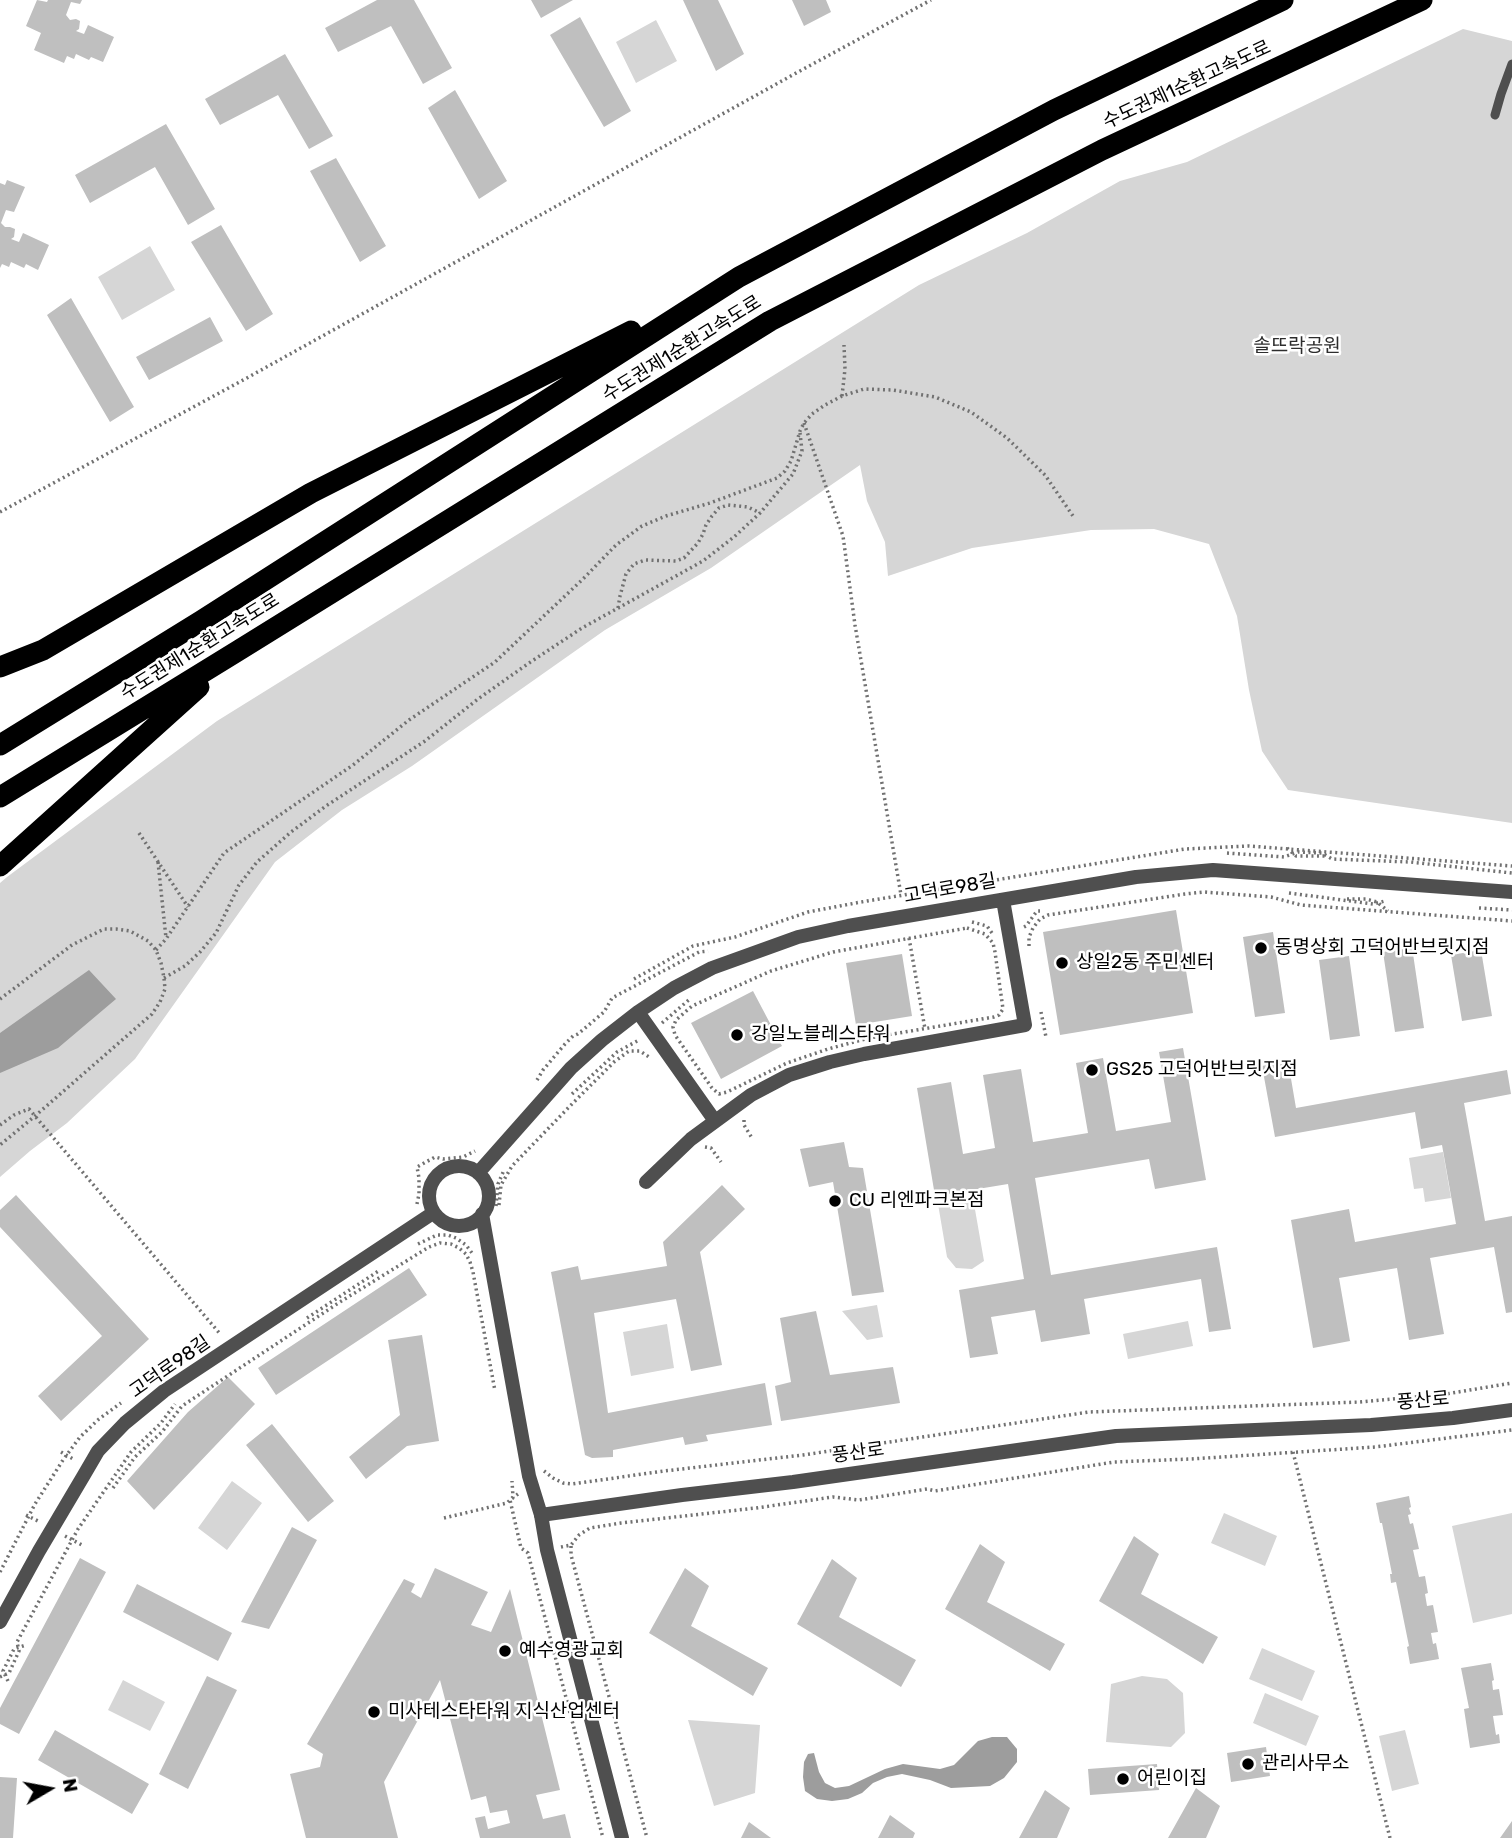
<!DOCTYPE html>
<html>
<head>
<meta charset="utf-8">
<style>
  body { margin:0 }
  #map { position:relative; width:1512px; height:1838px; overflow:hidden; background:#fff; font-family:Rubik,sans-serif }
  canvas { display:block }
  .north { position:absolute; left:14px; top:1754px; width:70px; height:70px; -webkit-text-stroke:5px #fff; paint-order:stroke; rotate:80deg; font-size:19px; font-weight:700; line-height:28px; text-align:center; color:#000 }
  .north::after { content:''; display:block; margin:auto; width:24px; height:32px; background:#000; clip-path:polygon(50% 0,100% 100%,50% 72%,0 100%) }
</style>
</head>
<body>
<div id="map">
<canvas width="1512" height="1838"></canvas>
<div class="north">N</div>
</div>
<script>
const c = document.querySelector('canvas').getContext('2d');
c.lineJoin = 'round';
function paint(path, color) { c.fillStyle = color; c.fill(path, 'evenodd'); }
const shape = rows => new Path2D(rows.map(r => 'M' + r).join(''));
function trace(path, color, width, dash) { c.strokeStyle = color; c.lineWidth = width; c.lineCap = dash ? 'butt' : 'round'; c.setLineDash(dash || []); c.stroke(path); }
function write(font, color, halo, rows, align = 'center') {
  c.font = font + ' Rubik,"Noto Sans KR",sans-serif'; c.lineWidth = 5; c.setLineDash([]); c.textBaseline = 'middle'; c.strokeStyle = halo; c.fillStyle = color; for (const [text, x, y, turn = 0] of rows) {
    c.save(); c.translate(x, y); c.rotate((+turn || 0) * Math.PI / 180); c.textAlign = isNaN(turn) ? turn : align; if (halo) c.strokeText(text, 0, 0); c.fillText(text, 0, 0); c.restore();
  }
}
const green = shape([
  [656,20,677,61,636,83,616,42],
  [1463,29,1512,41,1512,823,1288,790,1262,751,1249,690,1237,616,1209,544,1154,529,1091,530,972,548,888,576,885,542,867,501,860,465,711,568,605,630,412,766,342,810,275,862,135,1059,67,1123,30,1151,0,1177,0,883,7,877,217,721,919,285,1027,233,1120,181,1187,162],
  [150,246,175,290,122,320,98,277],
  [1443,1152,1451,1198,1425,1202,1423,1188,1414,1189,1409,1158],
  [973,1198,984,1261,972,1269,956,1268,947,1257,938,1204],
  [877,1305,883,1337,867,1340,842,1311],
  [1188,1321,1193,1346,1128,1359,1123,1334],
  [667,1324,674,1368,631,1376,623,1332],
  [232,1481,262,1503,227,1550,198,1528],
  [1224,1513,1277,1536,1265,1566,1211,1543],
  [1512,1513,1512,1614,1473,1623,1452,1526],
  [1262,1648,1315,1671,1302,1701,1249,1679],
  [1142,1676,1167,1679,1183,1693,1185,1733,1171,1747,1106,1742,1111,1684],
  [123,1680,165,1702,150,1731,108,1710],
  [1265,1693,1319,1716,1306,1746,1253,1723],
  [688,1720,760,1725,755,1793,714,1806],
  [1405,1730,1419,1784,1392,1791,1379,1736]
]);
const water = shape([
  [89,970,116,999,58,1048,0,1073,0,1033],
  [992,1737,1007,1737,1017,1749,1017,1762,1004,1778,990,1786,951,1788,930,1780,902,1774,887,1777,873,1783,862,1793,848,1799,832,1801,817,1799,805,1791,803,1777,804,1762,808,1754,814,1753,819,1772,825,1783,835,1788,849,1786,885,1769,903,1764,940,1769,954,1765,978,1741]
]);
const building = shape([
  [37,0,47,2,48,0,82,0,80,4,71,2,66,15,70,20,76,19,80,21,79,29,76,31,84,34,88,25,114,37,103,62,91,57,89,60,76,54,74,59,67,56,64,63,34,50,41,33,26,26],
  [377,0,414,0,452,68,423,84,391,26,338,52,325,28],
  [531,0,573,0,541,18],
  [683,0,718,0,744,54,716,71],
  [792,0,826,0,831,12,804,26],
  [580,17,631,111,604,127,550,35],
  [285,54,333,136,309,149,278,95,220,125,205,99],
  [455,90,507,181,479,199,428,108],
  [166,124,215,209,188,225,155,167,90,203,75,175],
  [336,158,386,246,360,262,310,171],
  [7,180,25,187,14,212,6,210,1,223,5,227,10,227,15,229,14,237,11,239,19,242,23,233,49,245,38,270,26,264,24,268,11,262,9,267,2,264,0,268,0,183,5,185],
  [221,225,273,314,246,331,191,242],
  [71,298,134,407,110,422,47,315],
  [210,317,223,341,149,380,136,357],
  [1176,910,1193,1013,1060,1035,1043,932],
  [1273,932,1285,1013,1255,1017,1243,937],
  [1412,947,1424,1028,1395,1032,1383,952],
  [1481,950,1492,1016,1462,1021,1451,955],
  [902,954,912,1016,856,1025,846,963],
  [1349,956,1360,1036,1330,1040,1319,960],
  [753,991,782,1046,721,1079,691,1023],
  [1183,1048,1206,1180,1155,1189,1149,1159,1035,1178,1051,1275,1217,1247,1231,1329,1209,1332,1201,1279,1084,1299,1090,1334,1041,1342,1035,1310,991,1317,998,1354,970,1358,959,1290,1024,1279,1008,1184,935,1196,917,1088,951,1082,963,1154,995,1148,983,1075,1021,1069,1033,1142,1088,1133,1076,1063,1103,1058,1116,1131,1171,1122,1159,1052],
  [1288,1061,1296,1108,1507,1070,1511,1094,1464,1103,1485,1221,1512,1216,1512,1312,1506,1313,1494,1247,1430,1258,1444,1334,1409,1340,1397,1268,1339,1278,1350,1341,1313,1348,1291,1220,1349,1209,1355,1242,1456,1224,1442,1145,1421,1149,1415,1112,1275,1137,1262,1066],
  [844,1142,849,1167,863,1168,884,1292,852,1296,833,1182,809,1187,800,1149],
  [722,1185,745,1209,700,1252,722,1365,691,1371,676,1299,594,1313,608,1413,765,1383,772,1425,706,1435,708,1441,685,1445,683,1437,613,1450,613,1457,592,1458,585,1455,551,1272,578,1266,581,1280,667,1266,663,1242],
  [16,1195,149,1339,61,1421,38,1396,102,1336,0,1227,0,1210],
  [409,1268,427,1295,276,1395,258,1368],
  [816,1311,830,1375,893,1367,900,1403,781,1421,775,1386,791,1382,780,1318],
  [422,1335,439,1441,407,1446,366,1479,349,1457,400,1415,388,1340],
  [228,1377,255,1404,154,1510,127,1481,188,1412],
  [272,1424,334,1501,308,1522,246,1445],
  [1409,1496,1411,1507,1409,1508,1411,1514,1408,1515,1410,1524,1413,1523,1419,1549,1413,1550,1419,1577,1425,1576,1428,1593,1425,1594,1427,1606,1433,1605,1438,1632,1431,1633,1433,1644,1436,1643,1439,1659,1410,1664,1407,1647,1409,1646,1396,1582,1391,1583,1390,1574,1392,1574,1382,1523,1380,1523,1376,1503],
  [292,1527,317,1540,269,1629,241,1622],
  [1134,1536,1159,1554,1141,1594,1218,1637,1203,1664,1099,1601],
  [980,1544,1005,1562,987,1602,1065,1644,1050,1671,945,1609],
  [80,1558,106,1572,19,1734,0,1724,0,1708],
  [832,1559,857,1578,839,1617,916,1660,901,1687,797,1624],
  [435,1568,488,1592,471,1625,491,1632,510,1589,560,1790,536,1795,543,1819,565,1814,571,1838,480,1838,475,1818,485,1816,488,1829,510,1823,507,1810,490,1813,486,1796,471,1800,440,1680,384,1782,398,1838,306,1838,290,1774,320,1767,323,1754,307,1744,404,1579,415,1584,411,1592,421,1598],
  [685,1568,709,1586,691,1626,768,1668,753,1696,649,1633],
  [137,1584,232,1633,218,1661,123,1612],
  [1491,1663,1494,1680,1492,1681,1493,1690,1499,1689,1503,1715,1493,1716,1496,1735,1499,1734,1500,1743,1470,1748,1464,1709,1469,1708,1461,1668],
  [207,1676,237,1690,188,1789,159,1774],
  [55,1730,149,1784,132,1814,38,1760],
  [1266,1747,1270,1776,1231,1782,1227,1753],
  [1157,1764,1159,1790,1090,1795,1088,1769],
  [0,1777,17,1778,13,1838,0,1838],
  [1196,1788,1220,1806,1206,1838,1168,1838],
  [1045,1790,1070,1808,1057,1838,1019,1838],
  [890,1815,915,1833,913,1838,878,1838],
  [1512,1821,1512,1838,1500,1838],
  [749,1822,771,1838,741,1838]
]);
const path = shape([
  [842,396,845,369,844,345],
  [804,423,843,536,855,625,901,895],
  [0,512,245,379,798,72,931,0],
  [618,608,620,596,626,574,634,564,645,560,676,561,684,558,698,543,703,534,706,525,712,516,719,508,728,505,748,507,760,513],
  [139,833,188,907],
  [1287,848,1296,856,1325,856],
  [1227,853,1284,857,1298,852,1322,853,1332,859,1410,862,1512,873],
  [158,862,166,938],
  [1289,893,1373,904,1385,901],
  [1347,899,1366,899,1377,902,1388,911],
  [1479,908,1512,910],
  [972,922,987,926,992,933],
  [1024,927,1026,926,1037,911,1040,911],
  [967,928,985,934,993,943,995,952,1003,1009,999,1015,994,1017,869,1038,828,1049,787,1063,727,1092,719,1094,712,1088,675,1035,673,1027,676,1020,692,1006,771,971,833,952,967,928],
  [909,938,925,1029],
  [1029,946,1029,937,1033,928,1040,919,1048,915,1185,894,1204,892,1271,897,1301,905,1512,921],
  [156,950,166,939,224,853,353,765,409,720,495,662,583,579,616,545,642,526,666,516,710,503,777,478,785,471,791,461,800,431,804,423,812,414,825,405,842,396,864,389,893,390,935,397,971,412,1007,438,1045,475,1073,516],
  [164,978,185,966,200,952,216,933,239,885,257,862,291,832,326,806,425,741,478,699,529,663,582,628,703,561,734,537,760,513,793,474,802,451,800,433],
  [634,979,693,946,735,937,808,912,861,902,1185,849,1249,846,1512,866],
  [0,999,72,945,104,929,116,929,130,931,148,941,156,950,161,963,164,978,165,989,160,1002,152,1014,35,1116,0,1145],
  [1041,1012,1046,1037],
  [662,1023,691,998],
  [537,1080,543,1070,565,1044,573,1036,578,1034,604,1012,612,998,699,952,708,951],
  [572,1094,617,1052,639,1040],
  [744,1120,744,1125,752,1138],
  [0,1125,14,1115,29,1109,221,1335],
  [705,1147,711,1148,721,1162],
  [417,1204,419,1194,419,1178,417,1167,435,1157,443,1159,463,1157,475,1151],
  [499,1205,501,1185,512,1166,571,1105,614,1062,629,1051,640,1051,649,1057],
  [496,1206,498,1184,504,1170],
  [418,1244,437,1235,448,1235,456,1238,466,1245,472,1253],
  [307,1318,380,1270],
  [61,1452,75,1460],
  [1293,1452,1390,1838],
  [544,1471,553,1478,563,1483,572,1484,664,1471,803,1455,1089,1412,1360,1402,1446,1394,1512,1383],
  [113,1488,135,1457,162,1432,182,1406,340,1302,429,1247,440,1243,451,1244,459,1248,466,1254,470,1262,473,1272,495,1391],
  [518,1494,510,1500,521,1548,528,1553,530,1561,603,1838],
  [26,1515,40,1522],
  [444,1518,507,1503,513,1497,512,1481],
  [65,1536,82,1545],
  [571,1546,571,1555,647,1838],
  [561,1547,571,1545,579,1535,590,1528,621,1523,756,1508,833,1497,859,1500,927,1489,935,1491,1114,1462,1191,1459,1375,1447,1512,1430],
  [0,1572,35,1504,63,1460,80,1437,99,1419,121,1403],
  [0,1677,9,1673,19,1651,17,1642,78,1529,131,1452,161,1423,175,1404],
  [8,1681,3,1671,14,1649,26,1645]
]);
const service = shape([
  [1495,115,1501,94,1512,64]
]);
const minor = shape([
  [638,1012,715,1121],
  '429 1196a30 30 0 1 1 60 0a30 30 0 1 1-60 0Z',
  [478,1173,571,1068,602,1040,638,1012,674,988,712,968,798,937,848,926,1136,877,1213,870,1512,892],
  [646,1182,691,1139,751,1095,789,1075,830,1062,864,1054,1025,1025,1003,900],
  [482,1214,529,1476,541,1515],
  [0,1622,39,1551,84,1475,98,1451,125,1423,164,1391,433,1213]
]);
const tertiary = shape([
  [622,1838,547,1550,541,1515,682,1495,793,1482,1116,1436,1371,1425,1453,1418,1512,1410]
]);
const motorway = shape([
  [0,667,43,650,311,493,631,331],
  [0,745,201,621,739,277,1054,110,1283,0],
  [0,797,236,652,770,321,1102,150,1422,0],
  [0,866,199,687]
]);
const markers = [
  [1261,948,7,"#000"],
  [1062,963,7,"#000"],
  [737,1035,7,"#000"],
  [1092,1070,7,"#000"],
  [835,1201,7,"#000"],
  [505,1651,7,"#000"],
  [374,1712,7,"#000"],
  [1248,1764,7,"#000"],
  [1123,1779,7,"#000"]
];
const streetNames = [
  ["수도권제1순환고속도로",1187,85,-25],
  ["수도권제1순환고속도로",682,349,-32],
  ["수도권제1순환고속도로",200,647,-32],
  ["고덕로98길",950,889,-10],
  ["고덕로98길",170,1367,-35],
  ["풍산로",1423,1401,-5],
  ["풍산로",858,1453,-8]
];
const parkNames = [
  ["솔뜨락공원",1297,347]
];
const poiNames = [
  ["동명상회 고덕어반브릿지점",1275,948],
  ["상일2동 주민센터",1076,963],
  ["강일노블레스타워",751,1035],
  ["GS25 고덕어반브릿지점",1106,1070],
  ["CU 리엔파크본점",849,1201],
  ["예수영광교회",519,1651],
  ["미사테스타타워 지식산업센터",388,1712],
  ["관리사무소",1262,1764],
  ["어린이집",1137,1779]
];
paint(green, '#d6d6d6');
paint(water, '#9d9d9d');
paint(building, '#bfbfbf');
trace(path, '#717171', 3.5, [2, 3.5]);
trace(service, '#4f4f4f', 9);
trace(minor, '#4f4f4f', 14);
trace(tertiary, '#4f4f4f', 14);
trace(motorway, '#000', 21);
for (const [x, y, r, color] of markers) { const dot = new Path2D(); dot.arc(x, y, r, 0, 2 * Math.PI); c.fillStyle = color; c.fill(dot); trace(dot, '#fff', 2.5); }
write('19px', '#000', '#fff', streetNames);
write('19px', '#2d2d2d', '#fff', parkNames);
write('19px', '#000', '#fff', poiNames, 'left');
</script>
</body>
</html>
